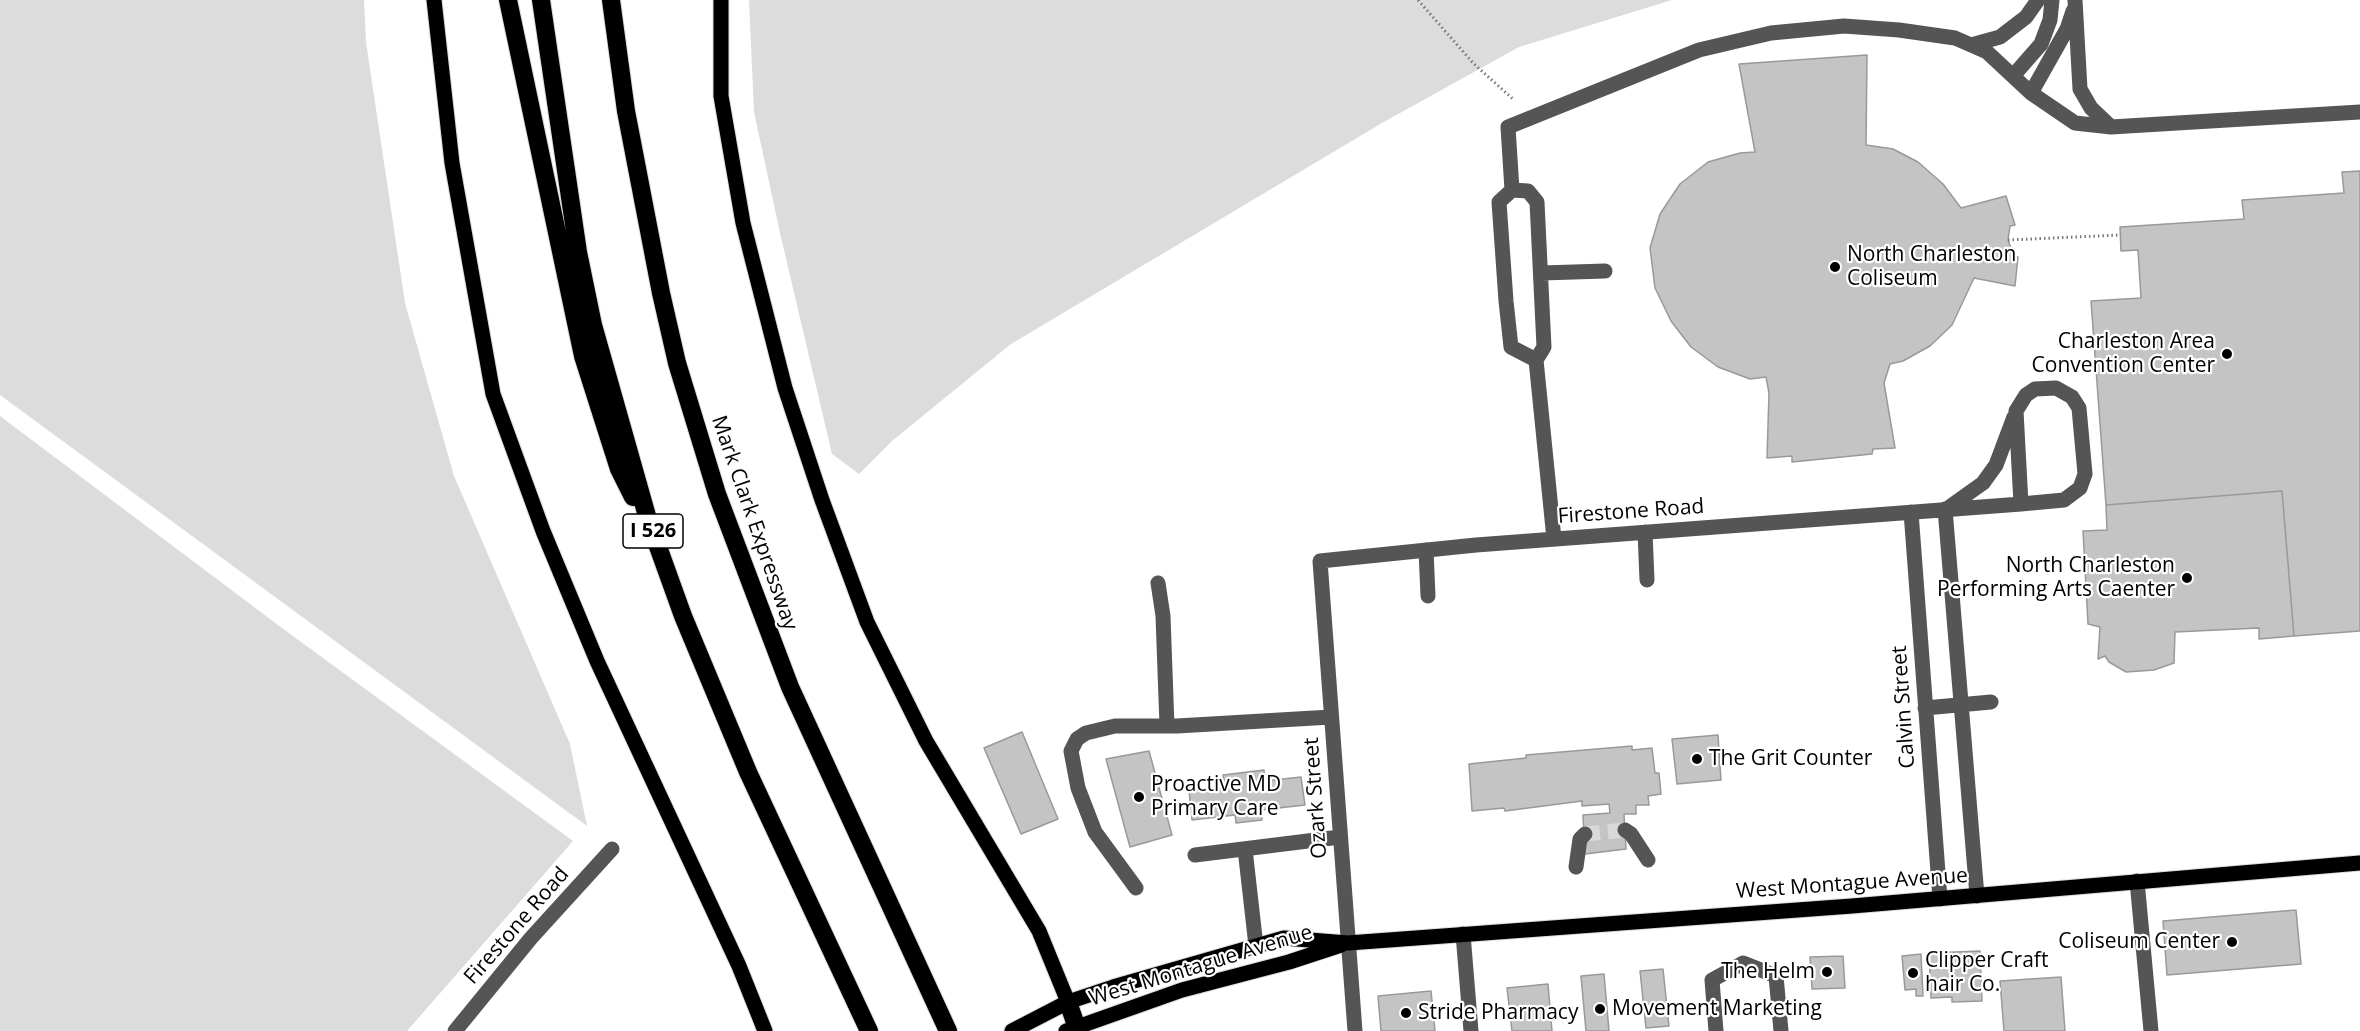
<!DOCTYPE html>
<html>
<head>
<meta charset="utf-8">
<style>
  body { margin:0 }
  canvas { display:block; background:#fff }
</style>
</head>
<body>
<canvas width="2360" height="1031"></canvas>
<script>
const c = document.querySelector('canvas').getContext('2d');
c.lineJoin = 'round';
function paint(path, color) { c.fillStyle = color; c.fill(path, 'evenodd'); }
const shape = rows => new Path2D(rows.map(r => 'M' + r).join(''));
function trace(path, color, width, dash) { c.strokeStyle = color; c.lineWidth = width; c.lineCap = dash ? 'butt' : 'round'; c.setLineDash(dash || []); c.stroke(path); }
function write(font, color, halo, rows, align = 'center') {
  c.font = font + ' "Open Sans",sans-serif'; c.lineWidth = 4.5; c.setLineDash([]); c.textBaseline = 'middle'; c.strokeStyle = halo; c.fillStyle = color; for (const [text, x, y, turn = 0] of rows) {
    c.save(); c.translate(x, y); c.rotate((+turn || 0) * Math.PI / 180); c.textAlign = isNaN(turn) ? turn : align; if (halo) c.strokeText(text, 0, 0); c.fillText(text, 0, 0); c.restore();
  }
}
const green = shape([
  [0,0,364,0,366,42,405,303,454,476,570,744,587,826,0,395],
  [749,0,1672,0,1519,47,1382,123,1011,344,892,441,859,474,832,454,780,233,754,112],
  [0,416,282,628,573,841,407,1031,0,1031]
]);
const building = shape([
  [1867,55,1866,145,1893,149,1918,162,1943,184,1961,208,2006,196,2015,225,2010,226,2008,240,2014,256,2018,257,2015,286,1974,278,1952,325,1930,346,1903,361,1890,364,1884,383,1895,448,1873,449,1872,454,1792,462,1792,456,1767,458,1769,393,1766,377,1750,379,1718,367,1691,347,1671,321,1655,288,1650,248,1660,214,1680,184,1708,162,1740,153,1755,152,1739,64,1867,55],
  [2360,171,2360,631,2294,636,2282,491,2106,505,2091,301,2141,298,2138,250,2121,251,2120,227,2244,219,2242,200,2344,193,2342,172,2360,171],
  [2282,491,2294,636,2259,639,2259,628,2175,632,2174,663,2154,670,2126,672,2109,662,2105,656,2098,659,2100,627,2088,624,2083,531,2107,530,2106,505,2282,491],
  [1022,732,1058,819,1021,834,984,748,1022,732],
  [1718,735,1721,780,1677,784,1672,739,1718,735],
  [1632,746,1632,750,1652,748,1655,773,1659,773,1661,794,1648,796,1649,805,1636,805,1636,814,1624,814,1626,849,1585,854,1583,815,1610,813,1609,804,1582,806,1582,801,1505,811,1504,808,1472,811,1469,764,1526,758,1526,755,1632,746],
  [1149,751,1172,835,1130,847,1106,759,1149,751],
  [1264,770,1265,781,1301,777,1305,805,1261,810,1262,820,1236,823,1235,815,1192,820,1189,791,1225,787,1223,775,1264,770],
  [2296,910,2301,964,2167,975,2163,921,2296,910],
  [1980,951,1982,1001,1952,1002,1952,997,1931,998,1929,953,1980,951],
  [1921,954,1923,996,1916,996,1916,989,1905,990,1902,956,1921,954],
  [1843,956,1845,988,1812,989,1810,957,1843,956],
  [1663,969,1669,1026,1646,1028,1640,971,1663,969],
  [1604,974,1609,1031,1586,1031,1581,976,1604,974],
  [2061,977,2065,1031,2004,1031,2000,981,2061,977],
  [1548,984,1552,1031,1512,1031,1507,988,1548,984],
  [1431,991,1435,1031,1381,1031,1378,996,1431,991]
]);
const minorTunnel = shape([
  [1585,834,1625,830]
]);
const path = shape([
  [1418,0,1473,63,1513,99],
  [2008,240,2120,235]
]);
const minor = shape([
  [2075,0,2080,89,2091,108,2111,127],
  [1971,45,2000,37,2026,17,2038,0],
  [2013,76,2041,44,2050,20,2052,0],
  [2031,93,2067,29,2073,11],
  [1512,190,1528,191,1537,202,1544,347,1536,360],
  [1542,273,1605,271],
  [1948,508,1983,483,1996,465,2014,417],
  [1945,509,1977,896],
  [1911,512,1940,899],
  [1645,532,1647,580],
  [1554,539,1536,360,1511,347,1506,301,1499,202,1512,190,1508,127,1699,50,1771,33,1844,26,1899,30,1955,38,1987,52,2031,93,2075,123,2111,127,2360,112],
  [1426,550,1428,596],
  [1158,583,1163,616,1167,726],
  [1925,708,1991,702],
  [1625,830,1631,834,1648,860],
  [1245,849,1256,946],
  [1195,855,1340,837],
  [1576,867,1580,839,1585,834],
  [2137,881,2151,1031],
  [1136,888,1095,832,1078,788,1071,751,1077,739,1086,733,1115,726,1177,726,1331,717],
  [1463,934,1471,1031],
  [455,1031,531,938,612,849],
  [1355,1031,1320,561,1476,545,2021,504,2064,500,2080,488,2085,474,2079,408,2072,397,2056,388,2035,389,2026,395,2016,411,2021,504],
  [1716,1031,1712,980,1743,963,1776,976,1781,1031]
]);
const major = shape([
  [434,0,452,163,493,394,543,531,597,661,739,966,765,1031],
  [721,0,721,96,743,223,785,388,822,500,867,622,926,741,1039,931,1068,1002],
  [1012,1031,1068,1002,1113,987,1284,938,1348,943,1852,906,2360,863],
  [1066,1031,1182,990,1289,962,1341,945]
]);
const highway = shape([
  [508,0,583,356,619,469,633,497],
  [541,0,578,252,593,325,647,516,683,616,748,772,869,1031],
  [611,0,626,111,661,293,677,363,717,494,790,687,948,1031],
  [1068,1002,1078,1031]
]);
const markers = [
  [1835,267,6,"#000"],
  [2227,354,6,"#000"],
  [2187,578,6,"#000"],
  [1697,759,6,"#000"],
  [1139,797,6,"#000"],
  [2232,942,6,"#000"],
  [1827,972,6,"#000"],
  [1913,973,6,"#000"],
  [1600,1009,6,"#000"],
  [1406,1013,6,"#000"]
];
const shields = [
  [653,531,60]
];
const shieldNames = [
  ["I 526",653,531]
];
const poiNames = [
  ["North Charleston",1847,255],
  ["Coliseum",1847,279],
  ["Charleston Area",2215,342,"right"],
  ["Convention Center",2215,366,"right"],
  ["North Charleston",2175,566,"right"],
  ["Performing Arts Caenter",2175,590,"right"],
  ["The Grit Counter",1709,759],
  ["Proactive MD",1151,785],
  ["Primary Care",1151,809],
  ["Coliseum Center",2220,942,"right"],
  ["Clipper Craft",1925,961],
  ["hair Co.",1925,985],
  ["The Helm",1815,972,"right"],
  ["Movement Marketing",1612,1009],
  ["Stride Pharmacy",1418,1013]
];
const streetNames = [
  ["Firestone Road",1631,512,-4],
  ["Mark Clark Expressway",754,523,71],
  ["Calvin Street",1904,707,-94],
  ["Ozark Street",1316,798,-94],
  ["West Montague Avenue",1852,884,-4],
  ["Firestone Road",517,926,-49],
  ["West Montague Avenue",1201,966,-17]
];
paint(green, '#dcdcdc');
paint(building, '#c4c4c4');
trace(building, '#999', 1.5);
trace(minorTunnel, '#d9d9d9', 15, [15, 8]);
trace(major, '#dbdbdb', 17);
trace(highway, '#dbdbdb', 20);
trace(path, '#777', 3, [1.5, 3]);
trace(minor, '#555', 15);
trace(major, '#000', 15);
trace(highway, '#000', 18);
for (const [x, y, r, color] of markers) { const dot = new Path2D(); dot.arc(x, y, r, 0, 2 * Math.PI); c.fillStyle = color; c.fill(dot); trace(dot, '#fff', 2); }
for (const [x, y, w] of shields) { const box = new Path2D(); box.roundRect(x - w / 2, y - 17, w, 34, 4.5); c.fillStyle = '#fff'; c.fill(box); trace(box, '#000', 1.5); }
write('bold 20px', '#000', null, shieldNames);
write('21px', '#000', '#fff', poiNames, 'left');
write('21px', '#000', '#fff', streetNames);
</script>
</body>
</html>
